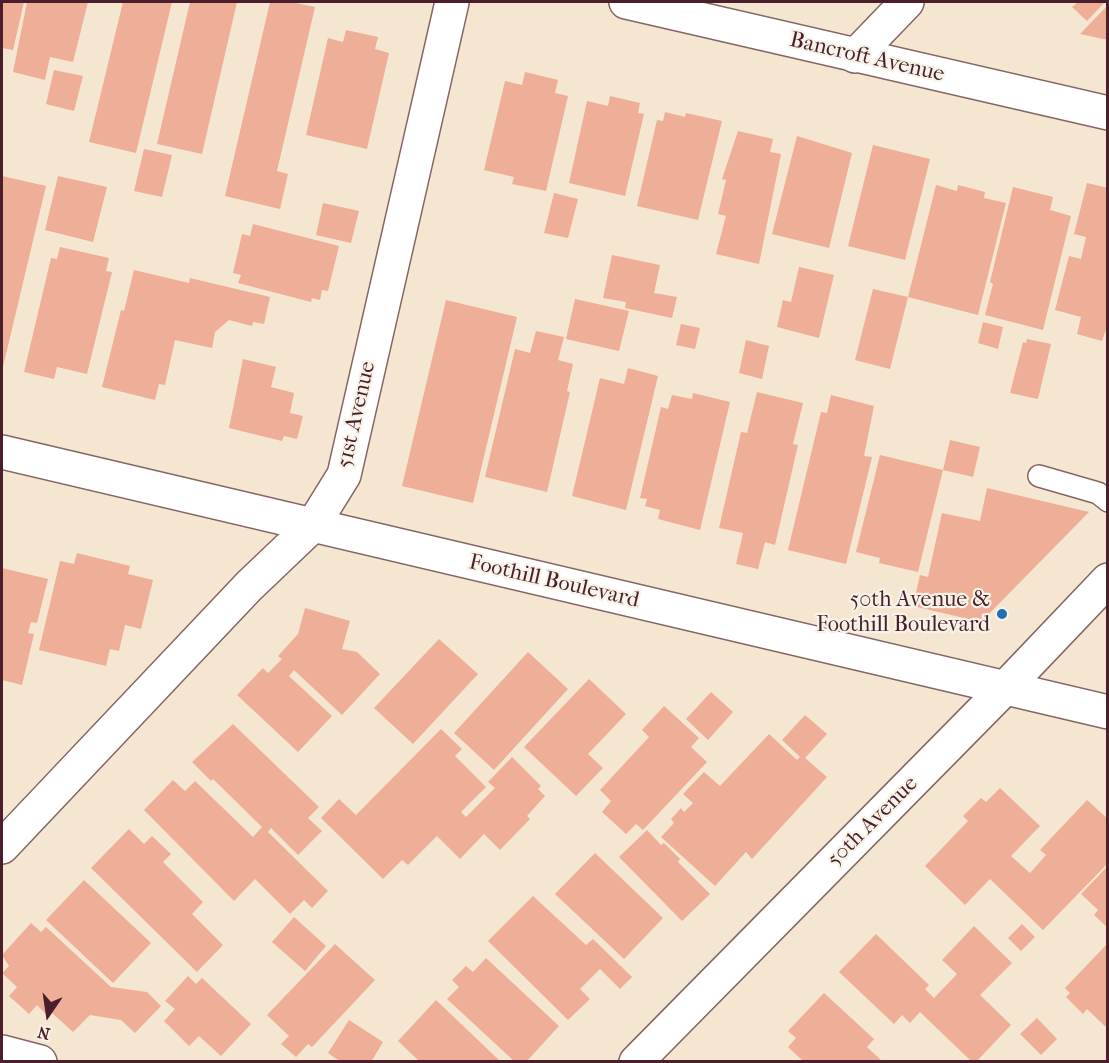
<!DOCTYPE html>
<html>
<head>
<meta charset="utf-8">
<style>
  body { margin:0 }
  #map { position:relative; width:1109px; height:1063px; overflow:hidden; background:#f5e6d1; font-family:"IM FELL French Canon",serif }
  canvas { display:block }
  .frame { position:absolute; inset:0; border:3px solid #4a1f2b; pointer-events:none }
  .north { position:absolute; left:18px; top:985px; width:60px; height:60px; -webkit-text-stroke:4px #f7f3e8; paint-order:stroke; rotate:193deg; font-size:16px; font-weight:700; line-height:24px; text-align:center; color:#4a1f2b }
  .north::after { content:''; display:block; margin:auto; width:21px; height:27px; background:#4a1f2b; clip-path:polygon(50% 0,100% 100%,50% 72%,0 100%) }
</style>
</head>
<body>
<div id="map">
<canvas width="1109" height="1063"></canvas>
<div class="frame"></div>
<div class="north">N</div>
</div>
<script>
const c = document.querySelector('canvas').getContext('2d');
c.lineJoin = 'round';
function paint(path, color) { c.fillStyle = color; c.fill(path, 'evenodd'); }
const shape = rows => new Path2D(rows.map(r => 'M' + r).join(''));
function trace(path, color, width, dash) { c.strokeStyle = color; c.lineWidth = width; c.lineCap = dash ? 'butt' : 'round'; c.setLineDash(dash || []); c.stroke(path); }
function write(font, color, halo, rows, align = 'center') {
  c.font = font + ' "IM FELL French Canon",serif'; c.lineWidth = 4.5; c.setLineDash([]); c.textBaseline = 'middle'; c.strokeStyle = halo; c.fillStyle = color; for (const [text, x, y, turn = 0] of rows) {
    c.save(); c.translate(x, y); c.rotate((+turn || 0) * Math.PI / 180); c.textAlign = isNaN(turn) ? turn : align; if (halo) c.strokeText(text, 0, 0); c.fillText(text, 0, 0); c.restore();
  }
}
const building = shape([
  [2,2,24,2,13,50,2,48],
  [27,2,88,2,73,62,50,57,45,80,13,72],
  [123,2,172,2,136,153,89,142],
  [190,2,237,2,202,154,157,144],
  [270,2,291,2,315,7,277,171,288,174,280,209,225,196],
  [1078,2,1105,2,1087,21,1072,7],
  [1108,5,1108,40,1080,34],
  [346,30,378,37,375,49,389,53,367,149,306,135,328,38,343,42],
  [54,70,83,76,74,111,46,104],
  [525,72,558,80,555,93,568,96,546,191,512,184,514,177,484,170,505,81,522,85],
  [610,96,640,103,638,113,644,114,625,196,569,183,587,101,608,106],
  [665,112,685,117,686,113,722,121,698,220,637,206,657,120,663,121],
  [738,131,773,139,770,152,781,154,759,264,716,254,726,216,718,214,726,180,722,179],
  [797,136,852,153,829,248,772,234],
  [873,145,930,159,905,260,848,246],
  [144,149,172,155,162,197,134,191],
  [2,176,46,186,2,371],
  [58,176,107,187,93,242,45,230],
  [1087,183,1108,188,1108,324,1102,341,1077,334,1081,317,1055,310,1069,256,1081,259,1086,237,1074,234],
  [936,185,957,191,958,185,985,192,984,198,1006,203,978,315,908,297],
  [1013,187,1053,197,1050,210,1071,216,1043,330,985,315,993,284,990,282],
  [554,193,578,199,568,238,544,233],
  [323,203,359,211,351,243,316,235],
  [253,224,339,246,328,291,322,290,320,300,312,298,311,302,238,283,241,275,233,273,242,234,250,236],
  [60,247,109,258,106,271,112,272,87,374,57,367,54,379,24,372,51,258,57,259],
  [612,255,660,265,654,293,677,297,672,318,625,308,626,302,603,298],
  [799,267,834,275,819,338,777,327,783,300,791,302],
  [134,270,189,283,190,278,270,297,264,324,253,322,252,326,229,320,215,332,212,348,175,340,165,385,159,384,155,400,102,387,121,310,124,311],
  [873,289,908,297,890,369,855,360],
  [575,299,629,311,619,351,566,339],
  [446,300,517,317,473,503,402,486],
  [983,322,1003,327,998,349,978,343],
  [681,324,700,328,695,349,676,345],
  [536,331,564,337,558,360,573,364,567,391,570,392,547,492,485,477,515,349,530,353],
  [1027,339,1051,344,1038,399,1010,393,1023,342,1026,343],
  [746,340,769,346,762,379,739,373],
  [243,359,276,367,271,387,294,393,290,413,303,416,297,439,284,436,282,441,229,428],
  [628,368,658,376,626,510,572,496,600,378,624,384],
  [757,392,803,403,793,444,798,445,775,545,765,542,758,569,736,564,743,533,719,528,741,432,747,433],
  [693,393,730,402,700,530,658,519,660,510,645,506,647,499,640,498,661,407,668,409,672,395,692,399],
  [831,395,874,406,864,456,872,457,846,564,788,550,821,412,827,413],
  [950,440,980,447,973,477,943,470],
  [880,455,943,470,918,572,879,563,880,558,856,552],
  [987,488,1089,512,981,622,913,606,920,575,928,577,942,513,980,521],
  [77,553,130,566,128,574,153,580,141,629,125,625,119,651,110,649,106,666,39,650,60,561,74,564],
  [2,568,48,579,37,623,31,622,28,633,34,634,22,685,2,680],
  [305,608,350,621,342,649,357,652,380,674,342,715,294,670,289,676,332,716,298,752,237,695,263,668,268,673,282,659,278,656,298,634],
  [439,639,478,674,413,744,374,708],
  [528,652,568,689,494,770,454,733],
  [589,679,626,714,588,754,603,768,576,796,524,747],
  [711,692,733,712,708,740,686,719],
  [664,706,699,738,691,747,707,762,643,830,636,824,626,834,602,812,611,801,600,790,649,737,642,730],
  [805,715,827,734,805,758,827,777,752,859,746,852,715,886,661,837,674,823,671,819,681,808,684,812,693,803,683,794,704,772,720,786,769,734,797,760,800,757,782,740],
  [233,724,319,807,308,818,322,831,298,855,271,828,268,832,328,891,312,908,304,900,290,914,255,879,234,901,144,810,173,780,185,791,195,781,253,837,262,827,213,779,211,781,192,762],
  [441,729,462,749,455,756,486,787,461,812,466,817,495,788,488,782,512,757,541,786,538,789,545,796,527,816,530,819,500,850,484,834,460,859,437,836,408,865,402,860,383,879,321,818,339,799,356,815],
  [1000,788,1040,826,1011,856,1030,873,1046,855,1040,850,1087,800,1108,819,1108,863,1043,930,990,879,965,905,925,866,968,821,963,816,981,798,986,802],
  [129,829,144,844,152,836,171,854,163,862,203,902,192,914,223,945,197,972,91,868],
  [647,830,661,845,664,843,680,859,678,862,710,894,682,921,619,857],
  [595,853,663,918,624,959,555,894],
  [1108,866,1108,928,1094,915,1098,910,1081,894],
  [84,880,151,943,113,983,46,920],
  [533,896,586,945,593,939,632,977,620,989,600,969,580,989,590,999,568,1020,488,941],
  [294,917,326,946,305,971,272,942],
  [31,923,41,932,46,927,111,987,147,992,161,1006,135,1033,121,1020,90,1015,73,1032,50,1011,47,1015,37,1005,29,1014,9,996,17,987,2,973,9,966,2,955],
  [1022,924,1035,937,1021,951,1008,938],
  [974,926,1012,963,980,995,1011,1025,976,1062,972,1062,920,1012,910,1023,902,1015,894,1024,839,972,876,934,929,985,925,989,934,998,957,974,942,960],
  [1108,943,1108,1029,1087,1009,1083,1014,1066,997,1070,993,1065,988],
  [335,944,375,980,312,1047,308,1044,296,1057,281,1044,289,1036,267,1015],
  [486,958,559,1026,526,1062,515,1062,447,999,459,987,452,980,466,966,473,972],
  [188,976,196,984,202,978,251,1024,221,1056,199,1036,189,1046,164,1021,175,1009,165,1001],
  [824,993,874,1039,867,1047,883,1062,804,1062,788,1047,796,1038,788,1031],
  [436,1000,501,1062,420,1062,398,1041],
  [1037,1018,1057,1039,1041,1055,1020,1034],
  [349,1020,383,1042,371,1062,341,1062,328,1053]
]);
const lane = shape([
  [1039,476,1098,493,1108,501]
]);
const street = shape([
  [855,56,907,2],
  [2,847,249,586,313,525,344,475,452,2],
  [2,1052,40,1062],
  [636,1062,1005,688,1108,580]
]);
const secondary = shape([
  [626,2,1108,113],
  [2,452,1108,712]
]);
const markers = [
  [1002,614,6,"#1f6fb2"]
];
const streetNames = [
  ["Bancroft Avenue",867,58,13],
  ["51st Avenue",357,415,-77],
  ["Foothill Boulevard",554,582,13],
  ["50th Avenue",873,822,-45]
];
const poiNames = [
  ["50th Avenue &",990,601],
  ["Foothill Boulevard",990,626]
];
paint(building, '#eeae97');
trace(lane, '#866565', 24);
trace(street, '#866565', 36);
trace(secondary, '#866565', 36);
trace(lane, '#fff', 21);
trace(street, '#fff', 33);
trace(secondary, '#fff', 33);
for (const [x, y, r, color] of markers) { const dot = new Path2D(); dot.arc(x, y, r, 0, 2 * Math.PI); c.fillStyle = color; c.fill(dot); trace(dot, '#f7f3e8', 2); }
write('22px', '#4a1f2b', '#f7f3e8', streetNames);
write('22px', '#4a1f2b', '#f7f3e8', poiNames, 'right');
</script>
</body>
</html>
